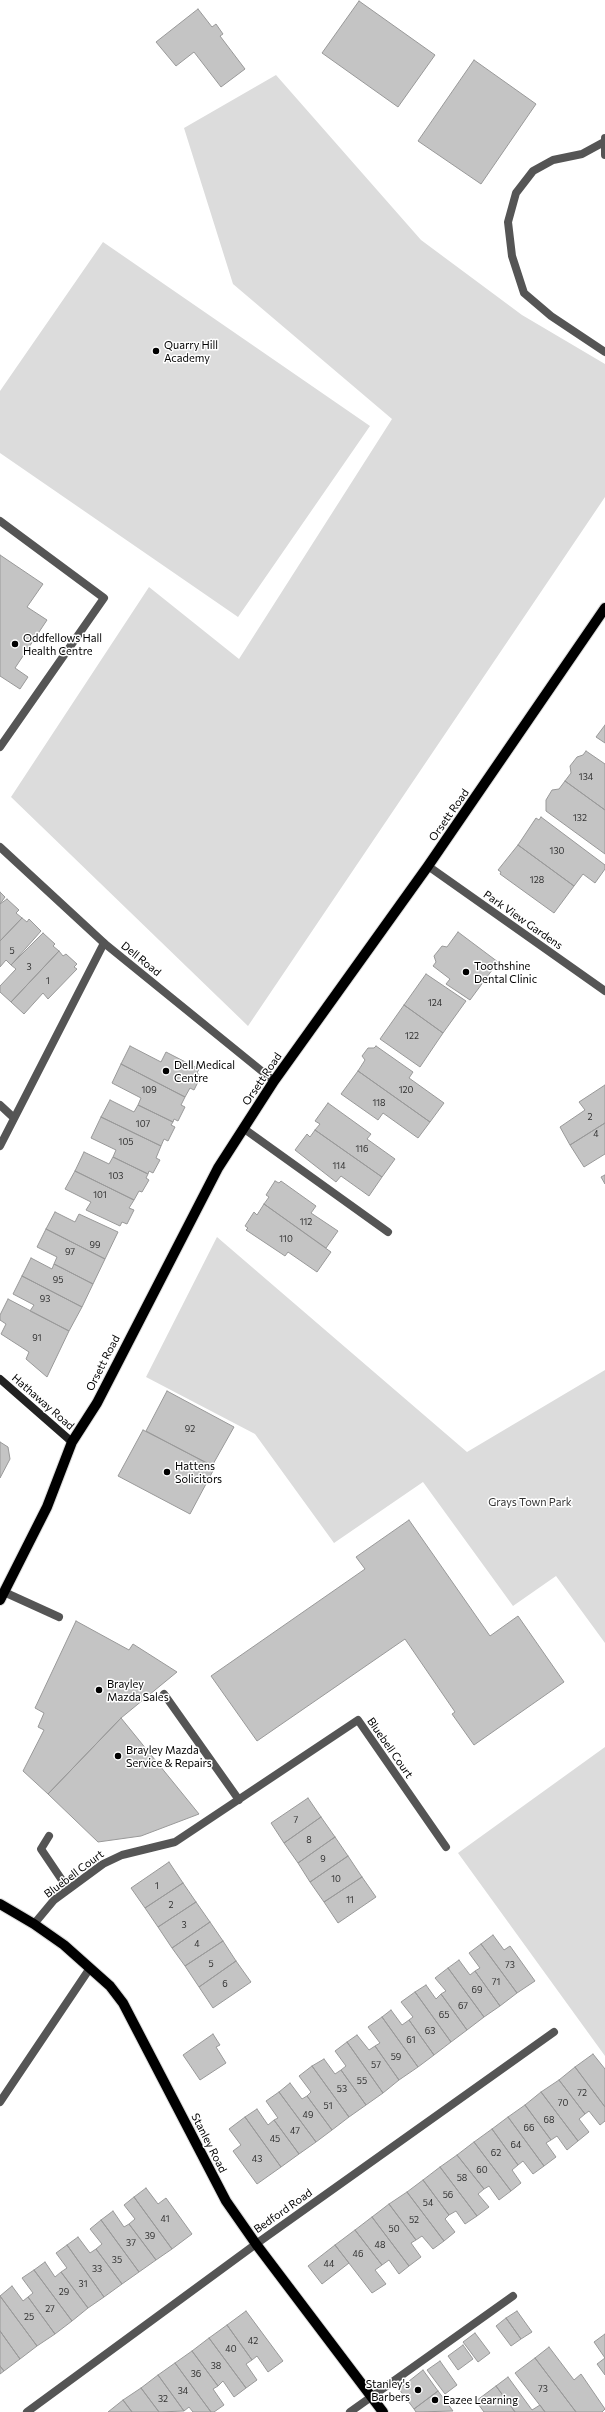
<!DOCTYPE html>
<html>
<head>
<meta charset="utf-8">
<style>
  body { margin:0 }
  canvas { display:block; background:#fff }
</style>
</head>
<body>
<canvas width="605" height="2412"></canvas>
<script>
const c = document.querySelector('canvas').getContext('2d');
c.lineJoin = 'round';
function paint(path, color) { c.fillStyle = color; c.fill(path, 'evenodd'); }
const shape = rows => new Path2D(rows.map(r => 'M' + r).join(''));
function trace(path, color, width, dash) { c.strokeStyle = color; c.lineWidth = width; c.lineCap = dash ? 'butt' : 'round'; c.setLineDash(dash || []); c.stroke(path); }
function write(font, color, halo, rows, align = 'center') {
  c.font = font + ' Commissioner,sans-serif'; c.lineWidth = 3; c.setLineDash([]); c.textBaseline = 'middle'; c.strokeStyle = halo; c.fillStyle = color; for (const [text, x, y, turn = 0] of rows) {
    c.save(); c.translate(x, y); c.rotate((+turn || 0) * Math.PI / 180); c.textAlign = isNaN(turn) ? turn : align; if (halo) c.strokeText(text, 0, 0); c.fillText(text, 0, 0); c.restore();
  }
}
const green = shape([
  [276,75,421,240,522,315,605,364,605,497,248,1026,11,797,149,587,239,659,392,419,233,284,184,128],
  [103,242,370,426,238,617,0,453,0,391],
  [217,1237,467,1452,605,1370,605,1643,556,1576,513,1606,423,1482,334,1543,255,1434,146,1377],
  [605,1747,605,2056,458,1853]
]);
const building = shape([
  [359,1,435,55,398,107,322,53,359,1],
  [198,9,212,27,216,24,223,34,220,36,245,69,221,87,194,52,176,66,156,42,198,9],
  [474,60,536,104,481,184,418,141,474,60],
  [0,555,43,584,27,607,47,620,15,668,28,677,20,689,0,676,0,555],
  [605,725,605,743,596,737,605,725],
  [586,751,605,764,605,810,565,781,571,773,570,766,577,757,583,755,586,751],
  [565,781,605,810,605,854,546,811,546,800,552,790,559,789,565,781],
  [541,817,605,865,605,869,595,883,583,874,574,886,518,845,536,818,539,820,541,817],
  [518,845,574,886,554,913,500,874,501,872,498,870,518,845],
  [0,892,5,897,0,904,0,892],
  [7,899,19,910,16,913,22,918,0,941,0,904,7,899],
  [22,918,27,922,29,919,41,931,11,965,6,960,0,967,0,941,22,918],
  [458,932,498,962,470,1000,446,984,450,979,433,966,436,962,434,956,442,946,447,947,458,932],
  [43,933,55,944,53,946,59,951,11,1002,0,992,0,986,16,969,11,965,43,933],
  [59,951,63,956,66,954,77,964,74,967,77,969,48,999,43,993,24,1014,11,1002,59,951],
  [426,974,466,1001,443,1033,404,1005,426,974],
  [404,1005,443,1033,420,1067,380,1039,404,1005],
  [130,1046,161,1062,166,1052,199,1069,197,1073,201,1076,194,1090,190,1088,185,1097,121,1064,130,1046],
  [376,1046,413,1072,409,1078,444,1103,430,1122,358,1071,365,1060,362,1056,368,1048,374,1048,376,1046],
  [121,1064,185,1097,181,1105,185,1107,178,1121,174,1119,173,1122,138,1105,141,1098,112,1083,121,1064],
  [358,1071,430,1122,418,1138,383,1113,378,1120,341,1094,358,1071],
  [605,1085,605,1123,570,1145,560,1127,585,1110,579,1102,605,1085],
  [110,1100,134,1112,138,1105,173,1122,171,1125,175,1127,168,1141,164,1139,161,1146,101,1117,110,1100],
  [328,1103,371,1134,367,1139,395,1159,382,1177,315,1130,320,1124,315,1121,328,1103],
  [101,1117,161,1146,156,1158,160,1160,153,1173,149,1171,148,1174,113,1157,116,1150,91,1138,101,1117],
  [605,1123,605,1154,584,1167,570,1145,605,1123],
  [315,1130,382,1177,369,1196,341,1176,336,1182,295,1150,307,1134,310,1137,315,1130],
  [84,1152,109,1164,113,1157,148,1174,146,1178,149,1180,142,1192,139,1191,134,1200,75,1171,84,1152],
  [75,1171,134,1200,129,1208,134,1210,127,1224,122,1222,120,1226,86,1210,91,1202,65,1189,75,1171],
  [605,1175,605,1184,601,1177,605,1175],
  [275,1181,279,1183,281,1181,316,1206,311,1213,338,1231,326,1248,264,1204,269,1197,266,1195,275,1181],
  [264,1204,331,1252,317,1272,288,1252,285,1256,246,1230,248,1228,245,1226,254,1212,257,1215,264,1204],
  [55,1212,75,1222,79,1214,118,1232,105,1259,46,1229,55,1212],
  [46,1229,105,1259,93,1284,54,1264,57,1257,37,1247,46,1229],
  [31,1258,52,1269,54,1264,93,1284,82,1307,22,1276,31,1258],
  [22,1276,82,1307,69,1331,30,1311,34,1305,13,1294,22,1276],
  [8,1299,69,1331,47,1377,26,1359,29,1352,1,1334,6,1324,0,1320,0,1315,8,1299],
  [167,1391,234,1427,212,1466,146,1431,167,1391],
  [143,1430,215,1467,190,1514,118,1476,143,1430],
  [0,1442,8,1447,10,1459,0,1478,0,1442],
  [409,1520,490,1636,518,1616,564,1682,474,1745,452,1714,455,1712,405,1639,257,1741,211,1676,365,1569,356,1557,409,1520],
  [76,1621,129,1650,133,1644,177,1672,121,1718,48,1794,23,1771,44,1730,38,1727,44,1713,35,1708,76,1621],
  [121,1718,199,1814,141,1836,98,1842,48,1794,121,1718],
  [308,1798,321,1817,284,1843,271,1823,308,1798],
  [321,1817,335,1837,298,1863,284,1843,321,1817],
  [335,1837,348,1856,310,1882,298,1863,335,1837],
  [348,1856,362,1877,324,1902,310,1882,348,1856],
  [169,1862,183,1883,145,1908,131,1888,169,1862],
  [362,1877,376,1897,338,1923,324,1902,362,1877],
  [183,1883,196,1902,158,1927,145,1908,183,1883],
  [196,1902,210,1922,172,1948,158,1927,196,1902],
  [210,1922,223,1941,185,1966,172,1948,210,1922],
  [493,1935,504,1950,510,1946,535,1981,517,1993,481,1944,493,1935],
  [223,1941,236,1961,199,1987,185,1966,223,1941],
  [481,1944,517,1993,500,2006,475,1971,480,1968,469,1953,481,1944],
  [459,1960,470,1975,475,1971,500,2006,484,2017,448,1968,459,1960],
  [236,1961,251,1982,213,2008,199,1987,236,1961],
  [448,1968,484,2017,467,2030,441,1994,446,1991,435,1978,448,1968],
  [426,1985,436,1999,441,1994,467,2030,451,2042,415,1992,426,1985],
  [415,1992,451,2042,434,2055,409,2020,413,2017,401,2002,415,1992],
  [391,2010,402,2025,409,2020,434,2055,418,2067,382,2017,391,2010],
  [382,2017,418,2067,399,2080,375,2046,380,2043,368,2027,382,2017],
  [213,2034,220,2045,216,2047,226,2063,200,2080,183,2055,213,2034],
  [357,2035,369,2050,375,2046,399,2080,383,2093,347,2042,357,2035],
  [347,2042,383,2093,366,2105,341,2070,346,2066,335,2051,347,2042],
  [593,2054,605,2069,605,2107,575,2067,593,2054],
  [324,2059,335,2074,341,2070,366,2105,349,2117,312,2066,324,2059],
  [312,2066,349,2117,332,2130,307,2096,311,2092,299,2076,312,2066],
  [575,2067,605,2107,605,2121,600,2125,589,2111,585,2114,559,2080,575,2067],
  [559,2080,585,2114,579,2119,589,2132,578,2141,541,2092,559,2080],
  [290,2083,302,2099,307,2096,332,2130,316,2142,279,2092,290,2083],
  [279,2092,316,2142,299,2154,274,2120,278,2118,266,2101,279,2092],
  [541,2092,578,2141,567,2150,557,2136,551,2140,525,2105,541,2092],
  [525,2105,551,2140,546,2143,556,2157,544,2166,508,2117,525,2105],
  [257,2109,268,2125,274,2120,299,2154,281,2167,245,2117,257,2109],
  [245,2117,281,2167,257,2184,233,2151,241,2145,229,2129,245,2117],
  [508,2117,544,2166,533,2174,523,2161,518,2165,492,2129,508,2117],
  [492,2129,518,2165,512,2170,521,2183,511,2191,474,2142,492,2129],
  [474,2142,511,2191,499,2200,489,2186,484,2189,457,2155,474,2142],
  [457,2155,484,2189,478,2194,489,2207,477,2216,440,2167,457,2155],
  [440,2167,477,2216,465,2224,456,2211,449,2215,423,2180,440,2167],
  [423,2180,449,2215,445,2219,455,2232,444,2241,407,2192,423,2180],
  [146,2188,158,2204,166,2198,192,2234,172,2249,134,2197,146,2188],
  [407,2192,444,2241,433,2249,422,2236,416,2240,389,2204,407,2192],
  [134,2197,172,2249,156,2260,129,2224,135,2219,124,2205,134,2197],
  [389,2204,416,2240,411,2243,421,2257,409,2266,372,2217,389,2204],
  [113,2211,124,2227,129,2224,156,2260,139,2272,101,2220,113,2211],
  [372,2217,409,2266,399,2274,389,2260,382,2265,355,2230,372,2217],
  [101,2220,139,2272,122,2284,96,2249,102,2244,90,2229,101,2220],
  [355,2230,382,2265,375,2270,386,2284,372,2293,335,2245,355,2230],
  [78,2237,90,2253,96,2249,122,2284,104,2297,67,2245,78,2237],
  [67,2245,104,2297,88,2308,61,2272,67,2268,56,2253,67,2245],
  [335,2245,349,2263,322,2284,308,2266,335,2245],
  [45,2262,55,2277,61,2272,88,2308,72,2321,34,2270,45,2262],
  [34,2270,72,2321,55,2334,28,2297,33,2293,22,2278,34,2270],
  [12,2286,23,2301,28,2297,55,2334,37,2346,0,2296,12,2286],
  [0,2296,37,2346,20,2359,0,2331,0,2296],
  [246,2311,283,2361,268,2372,257,2356,252,2360,227,2325,246,2311],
  [517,2311,532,2332,521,2339,506,2318,517,2311],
  [506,2318,521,2339,511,2346,496,2326,506,2318],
  [227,2325,252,2360,246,2364,257,2380,246,2388,209,2338,227,2325],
  [0,2331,20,2359,4,2371,0,2366,0,2331],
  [475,2333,490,2353,478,2362,463,2342,475,2333],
  [605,2334,605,2358,594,2342,605,2334],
  [209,2338,246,2388,234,2397,223,2381,218,2386,192,2351,209,2338],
  [463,2345,473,2359,458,2370,448,2356,463,2345],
  [549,2347,574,2380,581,2374,605,2409,602,2412,576,2412,535,2358,549,2347],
  [192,2351,218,2386,213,2389,224,2405,214,2412,211,2412,175,2363,192,2351],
  [535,2358,576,2412,545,2412,515,2373,535,2358],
  [605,2358,605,2375,597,2364,605,2358],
  [440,2361,457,2385,445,2394,427,2370,440,2361],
  [175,2363,211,2412,193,2412,189,2407,184,2411,158,2375,175,2363],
  [0,2366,4,2371,0,2374,0,2366],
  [423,2370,438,2391,414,2409,399,2389,423,2370],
  [158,2375,184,2411,159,2412,141,2388,158,2375],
  [508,2377,532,2410,540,2405,545,2412,515,2412,496,2386,508,2377],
  [496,2386,515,2412,484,2412,476,2401,496,2386],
  [141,2388,159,2412,132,2412,123,2400,141,2388],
  [438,2391,453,2411,416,2412,414,2409,438,2391],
  [123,2400,132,2412,108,2412,123,2400]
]);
const lane = shape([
  [605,138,605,155],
  [604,142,582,154,553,160,533,171,516,193,508,222,512,256,524,293,551,316,605,352],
  [0,521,104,598,0,747],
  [0,1105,14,1118],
  [243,1128,388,1232],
  [0,1146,104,943],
  [4,1592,59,1617],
  [164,1694,239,1800],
  [49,1836,41,1849,68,1889],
  [34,1924,54,1900,103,1864,122,1855,175,1842,358,1720,446,1847],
  [0,2102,90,1968],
  [350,2412,513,2296]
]);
const street = shape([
  [0,847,104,943,274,1081],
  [428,866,605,991],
  [27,2412,256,2244,554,2032]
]);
const secondary = shape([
  [0,1379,72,1442]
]);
const primary = shape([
  [0,1600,47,1507,72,1442,97,1403,218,1168,274,1081,428,866,605,608],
  [0,1904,34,1924,64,1945,110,1986,123,2003,226,2201,256,2244,383,2412]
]);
const markers = [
  [156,351,4,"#000"],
  [15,644,4,"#000"],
  [466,972,4,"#000"],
  [166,1071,4,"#000"],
  [167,1472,4,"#000"],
  [99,1690,4,"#000"],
  [118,1756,4,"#000"],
  [418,2390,4,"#000"],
  [435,2400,4,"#000"]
];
const numberNames = [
  ["134",586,777],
  ["132",580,818],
  ["130",557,851],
  ["128",537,880],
  ["5",12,951],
  ["3",29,967],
  ["1",48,981],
  ["124",435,1003],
  ["122",412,1036],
  ["109",149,1090],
  ["120",406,1090],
  ["118",379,1103],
  ["2",590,1117],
  ["107",143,1124],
  ["4",596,1134],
  ["105",126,1142],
  ["116",362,1149],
  ["114",339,1166],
  ["103",116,1176],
  ["101",100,1195],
  ["112",306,1222],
  ["110",286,1239],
  ["99",95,1245],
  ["97",70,1252],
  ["95",58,1280],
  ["93",45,1299],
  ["91",37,1338],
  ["92",190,1429],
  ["7",296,1820],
  ["8",309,1840],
  ["9",323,1859],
  ["10",336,1879],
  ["1",157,1886],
  ["11",350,1900],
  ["2",171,1905],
  ["3",184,1925],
  ["4",197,1944],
  ["5",211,1964],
  ["73",510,1965],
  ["71",496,1982],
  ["6",225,1984],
  ["69",477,1990],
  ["67",463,2006],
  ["65",444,2015],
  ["63",430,2031],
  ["61",411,2040],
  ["59",396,2057],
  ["57",376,2065],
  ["55",362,2081],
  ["53",342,2089],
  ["72",582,2093],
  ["70",563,2103],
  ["51",328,2106],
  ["49",308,2115],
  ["68",549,2120],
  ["66",529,2128],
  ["47",295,2131],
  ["45",275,2139],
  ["64",516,2145],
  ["62",496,2153],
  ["43",257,2159],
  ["60",482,2170],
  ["58",462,2178],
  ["56",448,2195],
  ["54",428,2203],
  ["41",165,2219],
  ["52",414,2220],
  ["50",394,2229],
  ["39",150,2236],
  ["37",131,2243],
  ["48",380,2245],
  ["46",358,2254],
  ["35",117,2260],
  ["44",329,2264],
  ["33",97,2269],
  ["31",83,2284],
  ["29",64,2292],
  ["27",50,2309],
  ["25",29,2317],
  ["42",253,2341],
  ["40",231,2349],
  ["38",216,2366],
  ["36",196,2374],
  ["73",543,2389],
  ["34",183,2391],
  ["32",163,2399]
];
const poiNames = [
  ["Quarry Hill",164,345],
  ["Academy",164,358],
  ["Oddfellows Hall",23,638],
  ["Health Centre",23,651],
  ["Toothshine",474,966],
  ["Dental Clinic",474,979],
  ["Dell Medical",174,1065],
  ["Centre",174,1078],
  ["Hattens",175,1466],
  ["Solicitors",175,1479],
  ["Brayley",107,1684],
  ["Mazda Sales",107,1697],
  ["Brayley Mazda",126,1750],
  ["Service & Repairs",126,1763],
  ["Stanley's",410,2384,"right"],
  ["Barbers",410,2397,"right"],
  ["Eazee Learning",443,2400]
];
const streetNames = [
  ["Orsett Road",449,815,-55],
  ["Park View Gardens",523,920,35],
  ["Dell Road",141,959,39],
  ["Orsett Road",262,1079,-56],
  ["Orsett Road",103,1363,-63],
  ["Hathaway Road",43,1402,41],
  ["Bluebell Court",390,1748,55],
  ["Bluebell Court",74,1874,-37],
  ["Stanley Road",209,2143,63],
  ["Bedford Road",283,2211,-35]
];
const parkNames = [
  ["Grays Town Park",530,1502]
];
paint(green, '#dcdcdc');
paint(building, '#c4c4c4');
trace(building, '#999', 1);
trace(primary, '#dbdbdb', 12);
trace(lane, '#555', 8);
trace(street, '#555', 8);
trace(secondary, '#222', 8);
trace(primary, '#000', 10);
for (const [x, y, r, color] of markers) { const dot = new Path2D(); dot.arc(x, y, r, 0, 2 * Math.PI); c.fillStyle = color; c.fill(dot); trace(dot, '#fff', 1.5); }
write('9px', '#313131', null, numberNames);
write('11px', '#000', '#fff', poiNames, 'left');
write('11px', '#000', '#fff', streetNames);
write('11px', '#333', '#fff', parkNames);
</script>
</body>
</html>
